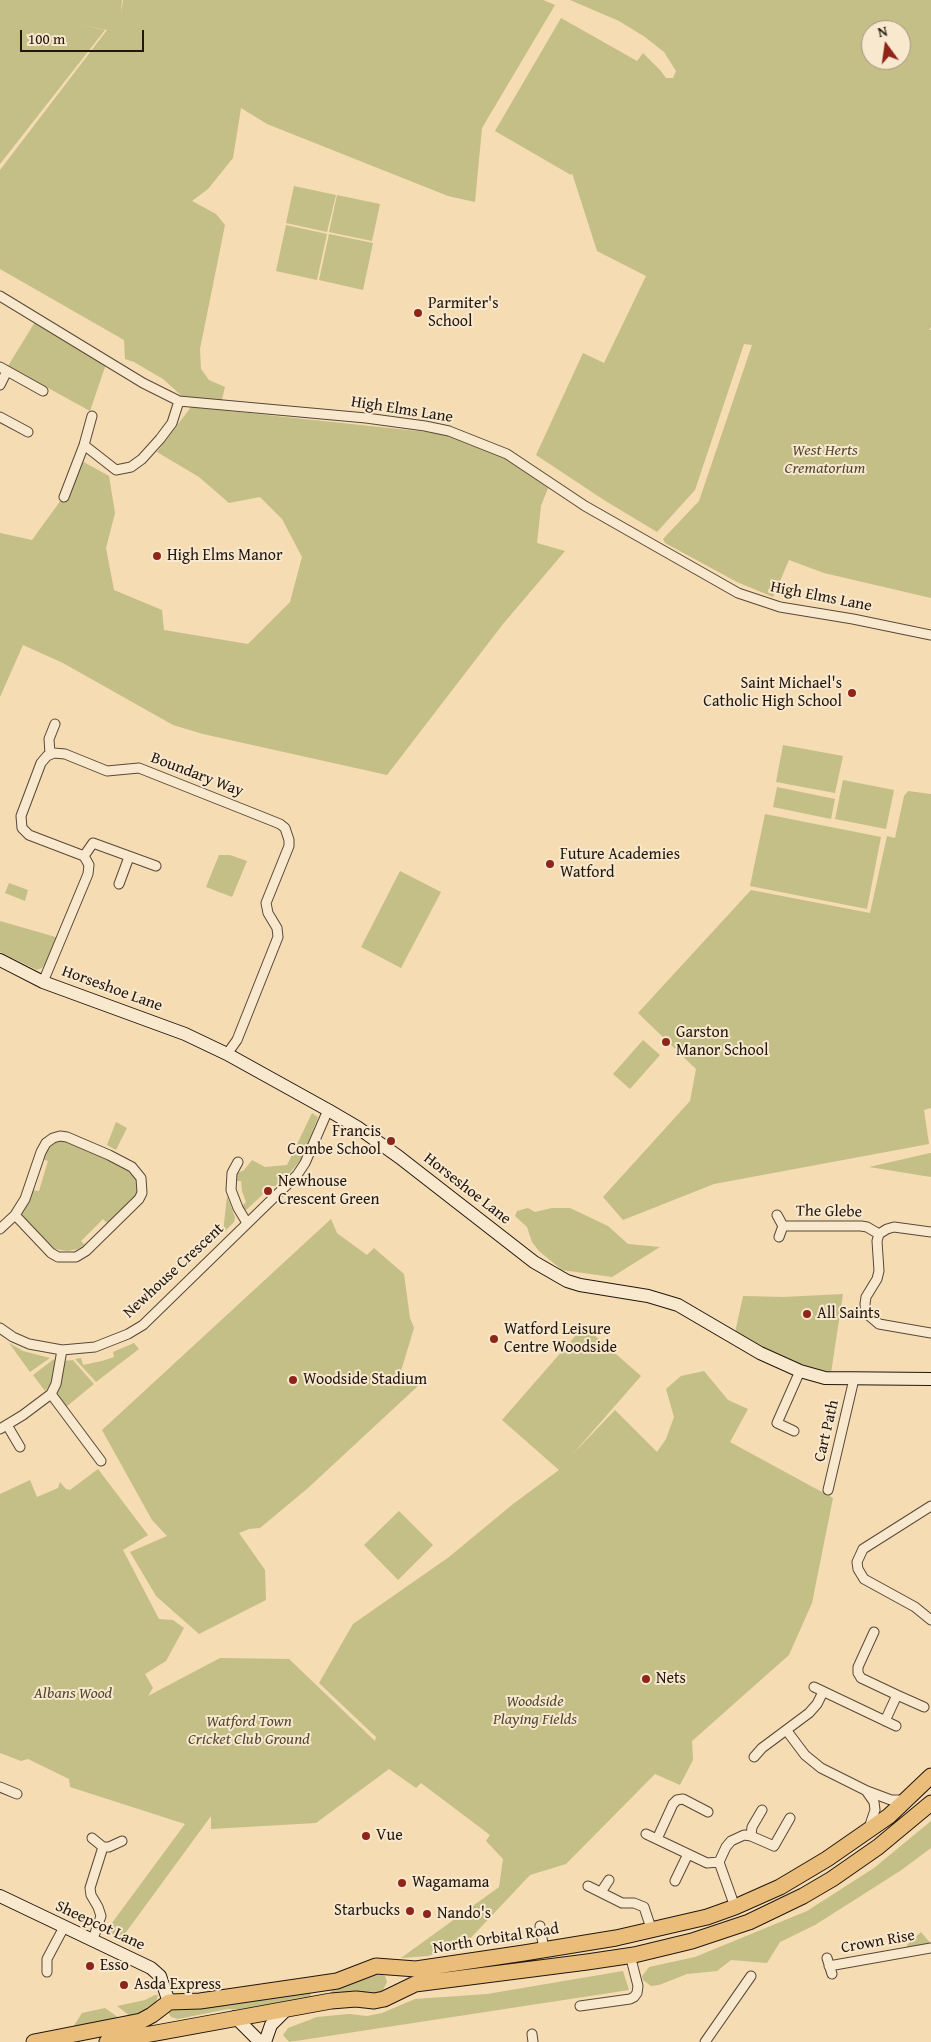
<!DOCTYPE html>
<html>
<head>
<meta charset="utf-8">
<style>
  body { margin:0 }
  #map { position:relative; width:931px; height:2042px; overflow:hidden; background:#f5dcb3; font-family:"Gentium Book Plus",serif }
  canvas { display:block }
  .north { position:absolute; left:861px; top:20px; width:50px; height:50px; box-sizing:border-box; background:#f8e8ce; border:1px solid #a29482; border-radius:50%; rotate:346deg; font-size:14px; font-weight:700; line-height:20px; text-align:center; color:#22170f }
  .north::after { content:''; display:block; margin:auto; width:18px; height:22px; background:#8f2418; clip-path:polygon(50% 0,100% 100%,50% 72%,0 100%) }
  .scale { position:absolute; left:20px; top:30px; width:124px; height:22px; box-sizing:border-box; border:2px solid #22170f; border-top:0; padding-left:6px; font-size:15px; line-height:18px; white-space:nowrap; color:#22170f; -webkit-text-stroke:4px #f8e8ce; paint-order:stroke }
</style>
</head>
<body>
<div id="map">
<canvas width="931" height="2042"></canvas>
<div class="north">N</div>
<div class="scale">100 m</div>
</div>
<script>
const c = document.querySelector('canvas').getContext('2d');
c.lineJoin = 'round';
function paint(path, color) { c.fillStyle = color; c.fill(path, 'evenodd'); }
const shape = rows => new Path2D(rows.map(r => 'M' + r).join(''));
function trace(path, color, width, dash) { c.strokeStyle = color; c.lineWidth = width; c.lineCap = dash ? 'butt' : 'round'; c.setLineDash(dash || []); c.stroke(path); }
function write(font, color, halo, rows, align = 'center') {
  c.font = font + ' "Gentium Book Plus",serif'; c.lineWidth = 4; c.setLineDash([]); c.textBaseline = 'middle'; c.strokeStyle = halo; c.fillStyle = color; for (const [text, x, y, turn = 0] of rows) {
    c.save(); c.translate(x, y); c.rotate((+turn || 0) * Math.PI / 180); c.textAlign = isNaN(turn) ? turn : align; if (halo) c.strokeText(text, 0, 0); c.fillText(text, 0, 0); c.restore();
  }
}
const green = shape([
  [0,0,122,0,121,14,123,0,543,0,555,5,482,128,475,202,448,196,267,124,241,108,233,158,208,189,192,201,216,214,225,225,200,349,201,369,209,380,225,387,221,403,183,397,163,379,134,362,125,359,124,340,0,269,0,170,107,30,76,24,105,30,0,164],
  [570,0,931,0,931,327,929,330,931,330,931,598,824,573,789,560,773,597,737,582,665,543,663,539,699,501,752,345,744,344,695,490,657,532,604,500,536,455,583,353,604,363,646,276,597,251,572,173,571,175,495,131,561,18,637,61,643,53,660,70,666,78,673,78,676,71,664,52,645,37,619,21],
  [871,30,901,30,901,60,871,60],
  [294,186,336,195,327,232,286,223],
  [337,195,380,204,372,241,329,232],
  [286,225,327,234,317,280,276,271],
  [329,234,373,243,363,290,319,280],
  [35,322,106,364,90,411,8,366],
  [191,407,427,432,449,436,503,457,548,488,541,506,537,543,565,551,503,624,387,775,203,734,173,725,63,663,23,645,0,697,0,533,32,540,61,500,80,460,109,476,115,513,106,548,114,590,162,610,164,630,248,644,290,602,302,557,282,519,260,497,229,503,199,477,157,452],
  [783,745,843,756,835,793,776,782],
  [843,780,894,790,886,829,835,819],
  [777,787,835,799,831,819,773,807],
  [908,791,931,794,931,1108,924,1110,929,1144,714,1184,623,1220,603,1197,690,1101,696,1069,638,1013,751,890,870,913,887,836,895,838,904,796],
  [765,814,881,837,867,909,750,886],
  [219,855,230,855,247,861,232,897,206,887],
  [400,871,441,892,401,968,361,947],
  [9,883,28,890,25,901,5,893],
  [0,921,59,938,48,961,42,968,37,970,0,952],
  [643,1040,660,1055,630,1089,613,1074],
  [312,1113,318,1117,302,1158,279,1186,272,1186,245,1211,242,1206,246,1202,242,1191,241,1181,235,1181,236,1174,244,1170,252,1160,265,1167,287,1165],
  [116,1122,127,1128,116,1150,107,1145],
  [58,1141,66,1141,125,1166,138,1179,138,1195,107,1223,103,1219,81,1241,85,1245,78,1249,67,1251,55,1249,22,1217,22,1212,32,1190,39,1191,48,1161,42,1159,50,1146],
  [931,1153,931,1177,869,1167,930,1153],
  [227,1196,235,1217,234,1222,223,1233],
  [528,1208,535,1212,552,1208,570,1208,608,1226,628,1244,660,1247,612,1277,562,1270,539,1251,532,1242,527,1227,515,1216,517,1211],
  [331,1219,337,1233,345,1239,367,1255,374,1248,404,1274,410,1318,414,1328,401,1371,419,1385,308,1488,260,1528,249,1529,239,1533,265,1570,266,1600,199,1634,156,1596,130,1552,167,1536,152,1520,102,1430],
  [843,1294,831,1373,804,1366,762,1348,735,1333,743,1296,783,1297],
  [584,1326,641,1376,572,1455,615,1410,657,1452,666,1439,674,1417,666,1389,681,1376,704,1371,728,1400,748,1409,730,1442,833,1498,812,1603,789,1655,692,1741,693,1760,680,1785,655,1774,566,1864,530,1875,465,1944,428,1956,401,1958,499,1887,503,1859,486,1841,490,1835,421,1783,416,1788,389,1769,316,1823,211,1829,211,1816,124,1935,114,1936,106,1931,185,1824,70,1787,69,1779,28,1759,21,1761,0,1753,0,1494,30,1480,37,1497,58,1488,60,1482,66,1489,70,1490,98,1469,148,1535,123,1550,159,1619,173,1620,184,1628,166,1661,145,1674,153,1688,148,1696,220,1658,289,1659,375,1741,376,1737,319,1683,353,1624,449,1557,513,1504,559,1470,502,1420],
  [9,1343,23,1351,50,1358,30,1372],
  [134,1343,139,1349,96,1382,75,1359,81,1358,83,1365,102,1361,114,1357,113,1352],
  [54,1359,56,1362,55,1371,51,1384,45,1391,33,1375],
  [73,1360,94,1384,66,1407,57,1394,64,1361],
  [399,1511,433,1545,398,1580,364,1545],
  [931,1821,931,1848,900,1871,815,1925,780,1942,767,1963,731,1960,717,1971,687,1974,659,1985,651,1986,643,1980,642,1976,649,1967,695,1957,807,1911,874,1868],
  [921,1932,931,1944,908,1948,907,1945],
  [623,1971,629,1990,289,2042,283,2035,288,2028,317,2017,349,2014,367,2016,382,2013,415,1999,487,1994],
  [378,1973,385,1976,387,1982,383,1990,376,1995,333,1996,331,1989],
  [309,1989,311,1996,328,1993,329,1996,245,2010,228,2009,178,2019,171,2017,168,2012,169,2009],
  [155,1995,158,1995,156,2002,145,2014,130,2016,117,2006,145,2000],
  [105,2008,119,2018,73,2027,82,2013]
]);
const street = shape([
  [0,296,143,383,179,401,366,418,425,426,449,431,507,454,585,506,738,593,780,607,853,619,931,635],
  [0,367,43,391],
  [0,385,7,371],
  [0,417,28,432],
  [84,445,116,470,131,467,142,459,160,439,172,423,179,401],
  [64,497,84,445,92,416],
  [50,754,49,739,55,724],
  [84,856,93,843,156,866],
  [119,884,129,857],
  [43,982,88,874,89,865,84,856,29,835,22,828,21,816,41,763,47,756,54,753,65,754,107,771,139,768,255,814,280,824,285,828,289,840,289,846,266,903,268,913,277,928,278,937,237,1040,227,1054],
  [238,1162,232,1173,231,1190,238,1208,247,1223],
  [777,1215,783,1226,861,1226,867,1227,879,1234,887,1229,894,1227,931,1232],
  [0,1229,15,1215,25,1199,41,1152,46,1143,53,1138,60,1136,67,1137,109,1155,132,1167,141,1178,142,1193,139,1199,86,1251,76,1257,58,1257,51,1253,15,1215],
  [879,1234,877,1241,879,1271,877,1279,866,1297,865,1304,866,1313,879,1324,931,1333],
  [779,1237,783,1226],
  [0,1328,13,1337,29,1344,62,1350,95,1347,128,1334,143,1325,297,1175,305,1163,328,1110],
  [51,1394,101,1461],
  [7,1425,20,1447],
  [0,1429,23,1415,51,1394,56,1384,62,1350],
  [794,1431,777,1423,800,1371],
  [828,1490,854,1379],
  [931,1506,863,1549,857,1562,858,1569,864,1579,915,1607,931,1620],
  [874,1632,858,1667,858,1673,861,1678,897,1695],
  [814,1687,896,1726],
  [885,1721,897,1695,924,1707],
  [787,1731,805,1755,821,1768,867,1791,891,1800,905,1800],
  [754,1757,762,1748,809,1713,817,1704,823,1692],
  [0,1787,17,1794],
  [867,1792,874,1802,875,1810,869,1828],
  [646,1834,707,1863,719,1862],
  [751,1836,752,1827,762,1810],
  [92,1838,103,1847,109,1847,122,1841],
  [657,1839,673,1804,677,1800,683,1799,708,1812],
  [675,1881,688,1854],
  [588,1886,622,1903,634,1903,644,1907,652,1931],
  [601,1892,609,1880],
  [735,1907,719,1862,726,1847,731,1841,744,1835,751,1836,774,1846,790,1818],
  [540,1926,544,1950],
  [93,1939,101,1916,98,1907,91,1895,90,1888,103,1847],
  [827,1958,832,1974],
  [829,1966,931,1948],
  [47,1972,47,1959,64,1927],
  [580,2006,630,1999,634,1997,637,1993,638,1986,630,1955],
  [532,2034,533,2042],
  [705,2042,751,1976]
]);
const secondary = shape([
  [0,960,43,982,185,1034,227,1054,328,1110,357,1127,399,1157,534,1262,567,1281,580,1285,648,1296,678,1305,760,1353,800,1371,825,1378,931,1379],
  [0,1896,151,1968,160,1976,169,2002],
  [235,2017,260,2042],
  [265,2042,271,2025,288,2008]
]);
const highway = shape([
  [34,2042,141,2021,152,2015,169,2002,200,2001,310,1985,337,1981,376,1966,416,1969,524,1953,616,1938,707,1917,735,1907,780,1887,827,1859,889,1816,931,1776],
  [107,2042,331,2001,356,1999,374,2001,384,1999,415,1984,587,1962,634,1955,692,1941,749,1922,803,1896,832,1879,878,1847,931,1803]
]);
const markers = [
  [418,313,5,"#8f2418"],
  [157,556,5,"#8f2418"],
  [852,693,5,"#8f2418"],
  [550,864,5,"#8f2418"],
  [666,1042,5,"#8f2418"],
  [391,1141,5,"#8f2418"],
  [268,1191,5,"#8f2418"],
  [807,1314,5,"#8f2418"],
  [494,1339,5,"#8f2418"],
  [293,1380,5,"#8f2418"],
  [646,1679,5,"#8f2418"],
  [366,1836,5,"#8f2418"],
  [402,1883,5,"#8f2418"],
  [410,1911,5,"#8f2418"],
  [427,1914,5,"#8f2418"],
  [90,1966,5,"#8f2418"],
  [124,1985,5,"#8f2418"]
];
const poiNames = [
  ["Parmiter's",428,304],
  ["School",428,322],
  ["High Elms Manor",167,556],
  ["Saint Michael's",842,684,"right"],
  ["Catholic High School",842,702,"right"],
  ["Future Academies",560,855],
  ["Watford",560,873],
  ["Garston",676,1033],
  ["Manor School",676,1051],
  ["Francis",381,1132,"right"],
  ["Combe School",381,1150,"right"],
  ["Newhouse",278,1182],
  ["Crescent Green",278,1200],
  ["All Saints",817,1314],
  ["Watford Leisure",504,1330],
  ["Centre Woodside",504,1348],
  ["Woodside Stadium",303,1380],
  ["Nets",656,1679],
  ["Vue",376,1836],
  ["Wagamama",412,1883],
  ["Starbucks",400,1911,"right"],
  ["Nando's",437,1914],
  ["Esso",100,1966],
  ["Asda Express",134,1985]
];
const streetNames = [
  ["High Elms Lane",402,410,9],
  ["High Elms Lane",821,597,11],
  ["Boundary Way",197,775,21],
  ["Horseshoe Lane",112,989,20],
  ["Horseshoe Lane",467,1189,38],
  ["The Glebe",829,1212,1],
  ["Newhouse Crescent",174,1271,-43],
  ["Cart Path",827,1431,-77],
  ["Sheepcot Lane",100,1926,25],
  ["North Orbital Road",496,1939,-9],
  ["Crown Rise",878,1942,-10]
];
const parkNames = [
  ["West Herts",825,451],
  ["Crematorium",825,469],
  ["Albans Wood",73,1694],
  ["Woodside",535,1702],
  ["Playing Fields",535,1720],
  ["Watford Town",249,1722],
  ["Cricket Club Ground",249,1740]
];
paint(green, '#c4be87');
trace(street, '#574838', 11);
trace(secondary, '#22170f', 14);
trace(highway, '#22170f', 17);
trace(street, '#f8e8ce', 9);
trace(secondary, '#f8e8ce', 12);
trace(highway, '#eabe7a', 15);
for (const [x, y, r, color] of markers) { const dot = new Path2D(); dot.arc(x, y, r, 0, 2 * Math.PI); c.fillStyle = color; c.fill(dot); trace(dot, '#f8e8ce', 2); }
write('16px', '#22170f', '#f8e8ce', poiNames, 'left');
write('16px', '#22170f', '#f8e8ce', streetNames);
write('italic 16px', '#534933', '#f8e8ce', parkNames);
</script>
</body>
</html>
